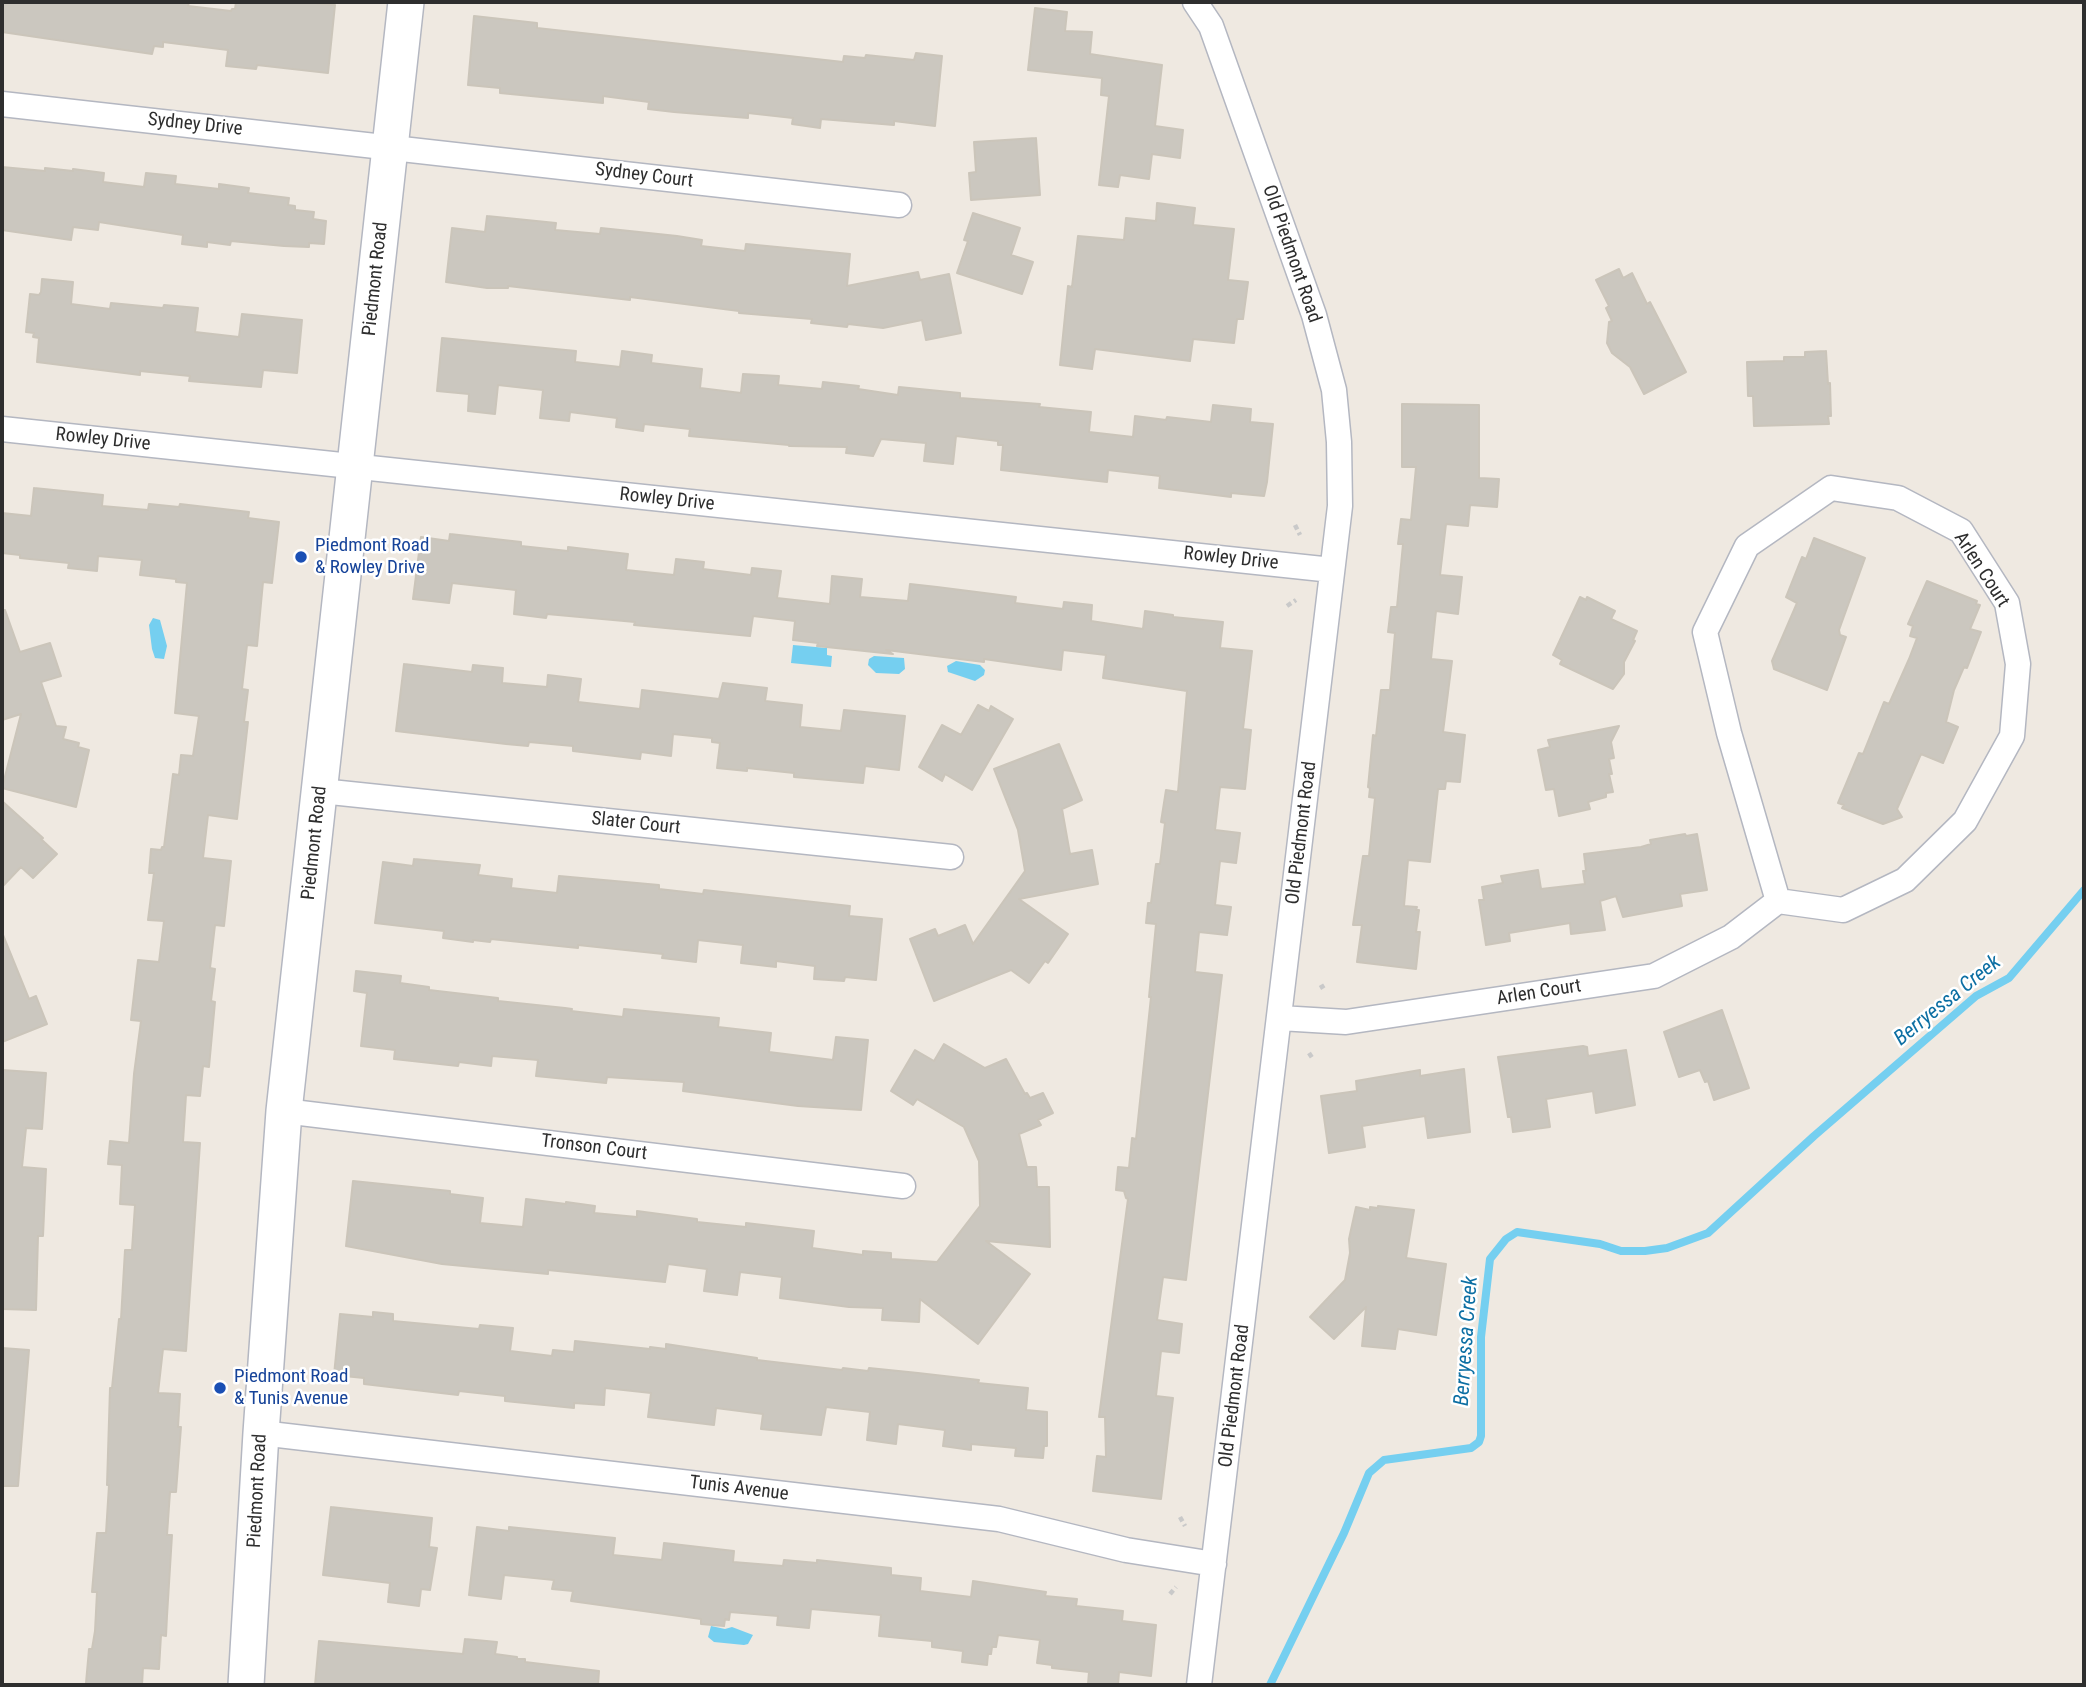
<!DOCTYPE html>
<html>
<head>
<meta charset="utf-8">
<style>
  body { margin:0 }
  #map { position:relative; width:2086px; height:1687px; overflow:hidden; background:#efe9e1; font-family:"Roboto Condensed",sans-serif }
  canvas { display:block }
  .frame { position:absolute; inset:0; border:4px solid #2e2e2e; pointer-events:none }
</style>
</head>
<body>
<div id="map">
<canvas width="2086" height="1687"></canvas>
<div class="frame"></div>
</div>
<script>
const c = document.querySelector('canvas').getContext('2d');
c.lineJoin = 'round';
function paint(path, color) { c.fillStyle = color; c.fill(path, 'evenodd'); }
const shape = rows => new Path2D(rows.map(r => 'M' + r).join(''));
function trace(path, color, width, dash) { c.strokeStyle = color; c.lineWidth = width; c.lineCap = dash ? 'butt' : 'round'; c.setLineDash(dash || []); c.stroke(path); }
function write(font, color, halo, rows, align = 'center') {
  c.font = font + ' "Roboto Condensed",sans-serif'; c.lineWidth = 5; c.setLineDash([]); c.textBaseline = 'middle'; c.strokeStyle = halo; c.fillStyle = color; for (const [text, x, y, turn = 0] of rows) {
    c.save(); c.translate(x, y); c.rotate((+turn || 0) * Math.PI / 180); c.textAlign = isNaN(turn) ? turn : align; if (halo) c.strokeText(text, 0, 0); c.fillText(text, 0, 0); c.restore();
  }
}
const water = shape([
  [153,618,160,620,167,646,164,659,155,658,152,649,149,625],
  [793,645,827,648,827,655,832,656,831,667,791,663],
  [874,656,904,658,905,669,899,674,876,673,868,665,869,659],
  [956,661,980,665,985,670,984,675,975,681,948,672,947,666],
  [711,1626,725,1629,732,1627,753,1635,748,1644,744,1645,714,1642,708,1637]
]);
const stream = shape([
  [1270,1685,1344,1533,1369,1473,1384,1460,1471,1448,1479,1442,1481,1436,1481,1337,1490,1259,1506,1239,1517,1232,1600,1244,1621,1251,1645,1251,1667,1248,1708,1233,1814,1136,1976,996,2009,978,2084,890]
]);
const building = shape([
  [2,2,189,2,188,6,231,11,232,9,235,9,236,2,305,2,335,5,328,73,257,65,256,69,226,66,228,50,163,42,163,47,154,46,152,54,2,32,2,2],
  [1035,8,1067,12,1065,31,1092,32,1090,54,1162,65,1155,126,1183,130,1180,158,1152,154,1149,179,1120,175,1118,187,1099,185,1109,96,1101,95,1102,78,1028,70,1035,8],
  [474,16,537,23,537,28,843,62,844,56,865,58,866,55,914,60,916,53,942,56,935,126,894,121,894,125,821,119,820,128,792,124,793,118,748,113,748,118,674,112,648,109,649,102,603,96,603,103,500,93,500,88,468,85,474,16],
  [1036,138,1040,195,971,200,969,173,976,172,974,142,1036,138],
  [2,167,45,171,45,168,73,171,73,169,104,173,103,182,144,187,146,173,176,176,175,184,219,189,219,184,249,188,248,193,289,198,288,205,295,206,295,210,314,212,313,219,326,221,324,244,309,243,309,247,284,246,231,241,230,245,207,242,207,247,182,244,183,235,99,222,98,230,73,227,71,240,2,230,2,167],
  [1157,203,1195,208,1193,225,1234,229,1228,280,1248,282,1243,319,1237,319,1234,343,1193,339,1190,361,1095,349,1092,369,1060,365,1068,286,1072,287,1078,236,1124,240,1126,218,1156,221,1157,203],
  [973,213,1020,228,1011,255,1033,262,1022,294,957,273,968,241,964,240,973,213],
  [487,216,556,223,555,230,600,234,601,228,677,236,702,240,701,246,745,251,746,244,850,254,847,286,918,272,920,280,949,274,961,333,926,340,922,320,883,328,848,324,847,327,811,323,812,319,739,313,739,311,630,297,630,300,508,286,508,288,487,288,446,282,452,228,485,232,487,216],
  [1619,269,1623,278,1632,273,1647,304,1650,302,1686,372,1644,394,1630,367,1612,353,1607,343,1609,322,1612,321,1606,308,1609,306,1596,280,1619,269],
  [42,279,73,282,71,304,110,309,111,303,163,308,164,305,198,308,195,332,239,337,242,314,302,320,297,373,263,370,261,387,189,381,190,376,140,371,140,375,37,362,39,338,33,337,34,333,26,332,30,294,39,295,41,292,42,279],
  [442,338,576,351,575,362,620,367,622,351,652,355,651,363,702,369,700,388,741,393,743,374,779,376,778,385,822,389,823,382,859,386,858,389,898,395,899,387,960,393,960,398,1040,404,1039,407,1091,412,1089,432,1133,437,1135,416,1166,420,1167,417,1211,422,1213,405,1251,409,1250,422,1273,424,1267,482,1264,496,1231,493,1231,497,1159,488,1160,476,1108,470,1107,482,1001,470,1003,445,998,445,998,441,956,436,953,464,924,461,926,443,881,439,873,456,846,453,847,447,789,446,789,445,689,436,690,429,644,424,643,431,616,427,617,418,570,412,569,421,540,418,543,390,498,385,495,414,468,411,469,394,437,391,442,338],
  [1826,351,1828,384,1830,383,1831,416,1828,416,1829,424,1754,426,1753,396,1748,396,1747,362,1784,361,1784,357,1805,357,1805,352,1826,351],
  [1402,404,1479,405,1479,478,1499,479,1497,507,1470,505,1468,526,1446,524,1440,575,1462,577,1458,614,1436,611,1431,659,1452,661,1443,732,1465,735,1460,782,1446,781,1445,789,1438,789,1430,862,1408,860,1404,906,1417,907,1416,910,1419,910,1416,932,1420,932,1416,969,1357,962,1362,925,1353,925,1363,856,1369,856,1375,798,1369,797,1370,788,1368,787,1373,735,1376,736,1381,690,1390,690,1395,633,1388,632,1391,607,1397,607,1403,544,1398,544,1401,519,1411,520,1416,467,1402,467,1402,404],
  [34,488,103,495,102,506,148,510,149,504,179,507,180,504,249,512,248,518,279,522,272,583,263,582,257,646,247,645,242,689,248,690,244,722,248,722,237,819,208,815,203,858,231,861,224,926,215,925,210,968,215,969,211,1001,215,1002,209,1067,203,1066,200,1096,186,1095,183,1142,200,1143,186,1351,163,1349,158,1393,180,1394,178,1427,181,1427,176,1492,170,1492,167,1535,172,1535,167,1616,166,1636,161,1635,159,1669,143,1668,142,1685,89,1685,86,1683,89,1649,92,1649,95,1631,97,1592,92,1592,97,1533,106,1533,109,1485,107,1485,110,1388,112,1388,119,1319,121,1319,125,1250,132,1250,135,1205,120,1204,122,1165,108,1164,110,1141,129,1143,134,1074,141,1021,131,1020,138,960,159,962,164,921,148,920,154,873,149,873,151,849,161,850,162,847,164,847,173,774,179,775,181,755,193,756,199,716,175,713,187,583,176,582,176,579,140,575,142,560,98,556,97,571,68,568,69,563,20,558,20,555,2,553,2,513,31,516,34,488],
  [450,534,521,542,521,546,568,551,568,547,628,554,626,570,674,575,676,559,704,562,703,569,751,575,752,568,781,571,777,598,830,604,832,576,862,579,860,597,908,601,910,584,937,587,1016,597,1015,603,1063,609,1064,602,1092,605,1091,621,1143,629,1145,611,1173,615,1173,617,1223,622,1220,648,1252,651,1243,729,1251,730,1245,789,1220,787,1215,830,1240,833,1236,863,1220,861,1215,905,1231,907,1227,935,1199,932,1195,972,1222,975,1186,1280,1163,1277,1157,1320,1182,1324,1179,1353,1161,1351,1156,1396,1173,1398,1161,1499,1093,1491,1097,1456,1106,1457,1105,1417,1099,1417,1128,1199,1126,1198,1124,1191,1116,1190,1118,1167,1129,1168,1132,1138,1136,1139,1151,997,1149,997,1156,924,1146,923,1148,903,1151,903,1156,864,1160,864,1165,823,1161,822,1166,790,1178,792,1187,691,1103,678,1106,655,1063,650,1061,670,984,659,984,662,886,650,893,654,817,646,818,643,793,640,795,621,753,616,750,636,634,625,635,622,547,614,546,618,514,614,516,590,452,583,449,603,413,599,421,537,449,541,450,534],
  [1814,538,1865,558,1839,630,1840,635,1846,637,1827,690,1774,669,1772,661,1797,603,1786,597,1802,557,1806,559,1814,538],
  [1927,581,1977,601,1976,604,1980,605,1970,629,1981,632,1967,668,1964,667,1954,690,1946,722,1958,727,1943,763,1921,754,1897,809,1902,817,1883,824,1842,808,1844,805,1838,803,1859,753,1863,754,1884,702,1889,704,1909,659,1917,638,1910,636,1913,626,1908,624,1927,581],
  [1580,597,1586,600,1587,597,1615,611,1611,619,1637,631,1633,640,1635,641,1624,662,1624,674,1613,689,1560,664,1562,660,1553,655,1580,597],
  [2,610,5,610,20,652,50,643,61,676,41,682,56,726,66,727,63,739,79,743,78,747,89,750,76,807,2,788,21,714,2,720,2,610],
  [404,664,472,672,473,665,503,668,502,683,547,687,548,675,581,679,578,702,640,709,642,690,719,699,723,683,767,688,765,701,802,705,800,727,841,731,844,710,905,716,899,770,865,766,863,783,794,777,794,773,747,768,747,771,717,768,720,743,712,742,712,738,673,734,671,756,641,752,640,759,573,751,573,746,529,742,528,746,506,744,396,731,404,664],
  [978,705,989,711,991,706,1013,719,972,790,945,774,942,781,919,767,942,725,961,735,978,705],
  [1619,726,1611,742,1614,758,1609,759,1612,774,1609,774,1613,792,1606,793,1606,797,1588,802,1590,809,1559,816,1554,789,1546,790,1538,750,1550,747,1548,740,1619,726],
  [1059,744,1082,800,1062,809,1070,854,1092,850,1098,884,1019,899,1068,934,1048,963,1045,961,1029,983,1011,970,934,1001,910,939,935,929,938,936,965,925,973,944,1025,871,1018,830,994,769,1059,744],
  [2,801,43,838,41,839,57,854,33,878,21,867,2,887,2,801],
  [1685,834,1686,836,1697,834,1707,890,1680,894,1682,906,1623,917,1616,896,1600,901,1605,930,1571,934,1570,923,1509,933,1510,941,1486,945,1479,900,1484,900,1482,887,1503,883,1501,876,1538,870,1541,889,1585,884,1583,871,1586,871,1584,854,1641,847,1651,844,1650,840,1685,834],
  [414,859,480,865,478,875,512,879,511,888,557,893,559,876,659,885,659,889,703,894,704,890,850,906,849,916,882,919,876,980,845,977,844,981,814,979,815,966,776,961,776,967,741,963,743,945,698,940,696,962,662,958,663,954,578,945,578,948,491,939,490,942,473,940,473,942,443,938,444,931,375,923,383,862,413,866,414,859],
  [3,935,29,999,36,996,47,1024,2,1042,3,935],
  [356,971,401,976,400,983,429,987,429,990,498,998,498,1001,565,1008,572,1009,571,1011,623,1017,624,1009,719,1018,718,1027,771,1033,769,1052,833,1060,836,1037,868,1040,861,1110,798,1106,683,1091,684,1082,607,1077,606,1083,536,1076,538,1060,492,1056,491,1066,459,1062,458,1066,394,1059,395,1050,361,1046,367,993,354,991,356,971],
  [1722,1010,1749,1088,1714,1100,1708,1081,1705,1082,1700,1070,1679,1077,1664,1032,1722,1010],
  [944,1044,985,1068,1006,1059,1025,1094,1027,1093,1030,1098,1043,1093,1053,1113,1038,1120,1041,1125,1019,1134,1027,1167,1036,1167,1037,1187,1049,1187,1050,1247,986,1241,1030,1274,978,1344,920,1299,919,1322,882,1320,883,1308,849,1307,780,1298,782,1277,740,1272,737,1295,704,1291,707,1269,668,1264,665,1282,548,1270,548,1274,442,1264,346,1246,353,1181,450,1191,450,1194,483,1198,480,1223,523,1227,526,1199,566,1204,566,1202,595,1206,594,1213,637,1217,637,1211,697,1219,697,1222,746,1227,746,1223,814,1231,812,1248,863,1255,863,1251,891,1253,891,1259,937,1262,980,1206,979,1161,964,1127,917,1099,913,1105,891,1091,915,1050,934,1061,944,1044],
  [1583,1046,1587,1047,1588,1056,1626,1050,1635,1105,1596,1113,1593,1091,1546,1099,1550,1127,1513,1132,1511,1117,1508,1117,1498,1057,1583,1046],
  [1464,1069,1470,1132,1428,1138,1425,1116,1362,1126,1365,1147,1329,1153,1321,1096,1357,1091,1356,1081,1420,1070,1420,1076,1464,1069],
  [2,1070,46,1073,42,1129,26,1128,22,1167,46,1169,43,1236,38,1236,36,1310,2,1309,2,1070],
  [1378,1206,1414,1210,1406,1258,1446,1264,1436,1335,1398,1329,1395,1349,1362,1346,1366,1307,1334,1339,1310,1317,1345,1280,1350,1253,1349,1239,1356,1207,1370,1210,1370,1207,1378,1208,1378,1206],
  [373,1312,393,1314,393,1321,479,1329,480,1325,513,1328,510,1351,552,1356,553,1350,574,1352,575,1341,650,1349,650,1347,666,1349,666,1344,757,1358,757,1360,842,1370,843,1368,868,1371,869,1368,918,1373,979,1380,978,1383,1028,1388,1026,1410,1047,1412,1047,1446,1044,1446,1043,1458,1015,1456,1016,1448,971,1444,971,1450,943,1446,945,1430,898,1424,896,1444,867,1440,870,1412,826,1407,821,1435,761,1429,763,1414,716,1408,714,1425,648,1417,651,1393,605,1388,604,1405,574,1403,574,1408,505,1401,505,1396,459,1391,458,1395,364,1384,364,1378,334,1375,340,1314,373,1317,373,1312],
  [2,1348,29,1350,18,1486,2,1486,2,1348],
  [331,1507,432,1518,429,1547,437,1548,430,1590,421,1589,419,1606,388,1602,390,1583,323,1575,331,1507],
  [477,1527,509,1531,509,1527,615,1538,613,1555,662,1560,664,1543,734,1551,733,1562,783,1566,784,1560,817,1563,817,1560,891,1568,891,1575,921,1578,920,1591,971,1597,973,1581,1046,1592,1045,1596,1077,1599,1076,1606,1123,1611,1122,1621,1156,1625,1151,1676,1119,1672,1118,1685,1088,1684,1089,1672,1052,1668,1052,1665,1037,1663,1040,1640,998,1635,996,1647,992,1647,991,1654,988,1654,987,1665,962,1662,963,1651,932,1647,932,1641,879,1636,881,1615,811,1609,809,1628,777,1625,778,1616,730,1612,729,1620,725,1619,724,1626,701,1624,701,1619,571,1601,573,1591,552,1589,554,1580,504,1575,501,1599,469,1595,477,1527],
  [465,1639,497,1642,495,1654,517,1657,517,1659,525,1659,525,1662,599,1671,598,1685,315,1685,319,1641,463,1654,465,1639]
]);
const path = shape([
  [1295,525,1300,535],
  [1287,606,1296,600],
  [1320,988,1325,985],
  [1309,1053,1313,1059],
  [1180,1517,1185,1526],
  [1170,1594,1176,1587]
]);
const street = shape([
  [1195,2,1211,26,1314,315,1334,390,1339,442,1340,506,1199,1685],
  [2,104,899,205],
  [2,429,1332,570],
  [321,791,951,857],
  [1280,1018,1346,1022,1654,976,1731,937,1778,901,1729,733,1705,632,1747,546,1831,488,1898,498,1961,531,2007,603,2018,664,2012,736,1965,821,1905,880,1843,910,1778,901],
  [284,1111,903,1186],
  [261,1433,999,1519,1126,1550,1214,1564]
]);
const secondary = shape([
  [246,1685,261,1433,284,1111,406,2]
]);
const markers = [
  [301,557,7,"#1a4fb4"],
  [220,1388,7,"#1a4fb4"]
];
const streetNames = [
  ["Sydney Drive",195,125,6],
  ["Sydney Court",644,176,7],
  ["Old Piedmont Road",1291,254,71],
  ["Piedmont Road",376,279,-84],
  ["Rowley Drive",103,440,6],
  ["Rowley Drive",667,500,6],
  ["Rowley Drive",1231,559,6],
  ["Arlen Court",1981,570,57],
  ["Slater Court",636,824,6],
  ["Old Piedmont Road",1302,833,-83],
  ["Piedmont Road",315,843,-84],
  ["Arlen Court",1539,993,-9],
  ["Tronson Court",594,1148,7],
  ["Old Piedmont Road",1235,1396,-83],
  ["Tunis Avenue",739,1489,7],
  ["Piedmont Road",258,1491,-87]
];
const transitNames = [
  ["Piedmont Road",315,546],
  ["& Rowley Drive",315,568],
  ["Piedmont Road",234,1377],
  ["& Tunis Avenue",234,1399]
];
const waterNames = [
  ["Berryessa Creek",1948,1001,-39],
  ["Berryessa Creek",1467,1341,-86]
];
paint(water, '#75cff0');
trace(stream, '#75cff0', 8);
paint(building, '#cbc7bf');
trace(building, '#cbc5ba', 2);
trace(street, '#b4b7c1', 27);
trace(secondary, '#b4b7c1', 38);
trace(path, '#c9c9c9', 4.5, [5, 3.5]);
trace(street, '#fff', 24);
trace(secondary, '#fff', 35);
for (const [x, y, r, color] of markers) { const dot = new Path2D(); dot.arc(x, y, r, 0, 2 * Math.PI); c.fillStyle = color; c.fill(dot); trace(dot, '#fff', 2.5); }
write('19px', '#2e2e2e', '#fff', streetNames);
write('19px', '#164399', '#fff', transitNames, 'left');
write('italic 21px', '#0d6fa3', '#fff', waterNames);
</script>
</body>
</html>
